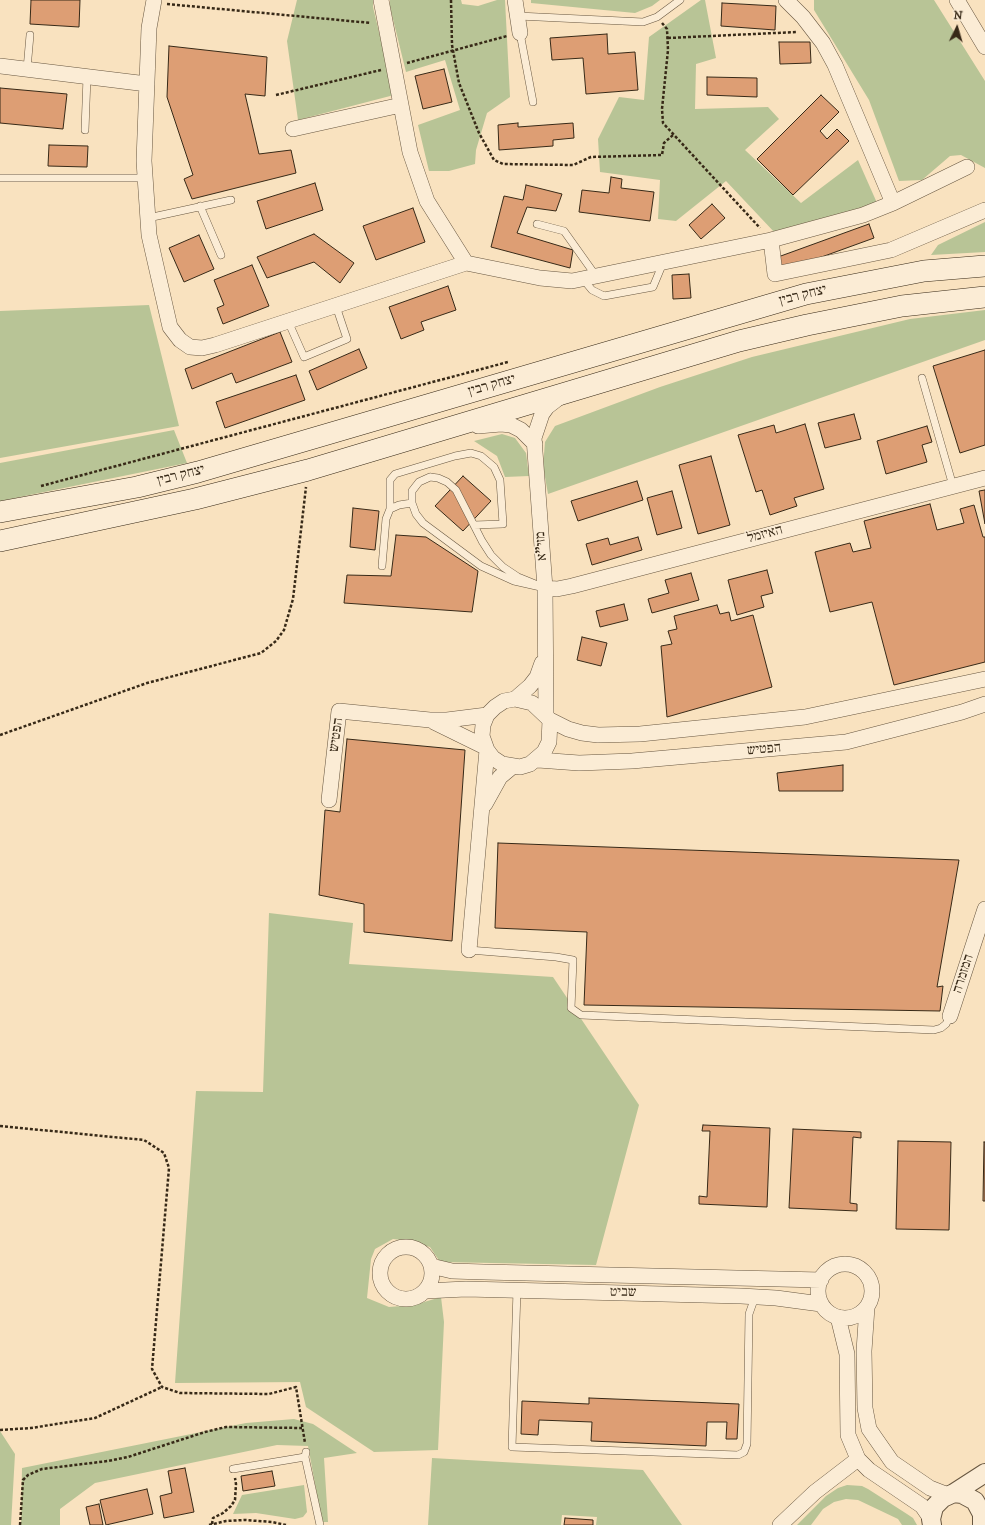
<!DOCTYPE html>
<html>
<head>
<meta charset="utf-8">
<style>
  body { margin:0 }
  #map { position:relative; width:985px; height:1525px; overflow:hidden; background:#f9e2bf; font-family:"IM FELL DW Pica",serif }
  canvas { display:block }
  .north { position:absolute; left:937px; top:8px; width:40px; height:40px; -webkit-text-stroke:3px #fbecd5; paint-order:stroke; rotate:5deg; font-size:11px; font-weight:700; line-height:16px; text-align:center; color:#372917 }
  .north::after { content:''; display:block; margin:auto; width:14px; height:18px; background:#372917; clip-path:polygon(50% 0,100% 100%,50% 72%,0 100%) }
</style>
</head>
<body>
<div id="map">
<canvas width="985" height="1525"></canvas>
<div class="north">N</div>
</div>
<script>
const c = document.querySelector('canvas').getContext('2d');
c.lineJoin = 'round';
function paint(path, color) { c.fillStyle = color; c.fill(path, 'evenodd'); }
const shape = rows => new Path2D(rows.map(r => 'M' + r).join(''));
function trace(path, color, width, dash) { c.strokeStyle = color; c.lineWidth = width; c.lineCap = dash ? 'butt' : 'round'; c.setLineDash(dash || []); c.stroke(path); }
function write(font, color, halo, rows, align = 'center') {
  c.font = font + ' "IM FELL DW Pica","Frank Ruhl Libre",serif'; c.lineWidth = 3; c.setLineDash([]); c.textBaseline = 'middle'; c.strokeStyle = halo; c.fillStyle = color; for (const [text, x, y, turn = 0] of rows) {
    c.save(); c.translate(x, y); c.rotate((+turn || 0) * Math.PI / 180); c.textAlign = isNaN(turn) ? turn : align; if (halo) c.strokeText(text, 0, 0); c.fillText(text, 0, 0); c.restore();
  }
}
const green = shape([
  [297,0,373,0,373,7,394,95,298,120,287,41],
  [390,0,461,0,462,4,478,6,497,0,505,0,510,97,487,113,476,150,475,164,449,171,429,171,418,125,460,110,445,60,406,72,390,7],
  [531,0,660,0,652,6,635,13,531,3],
  [701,0,705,0,716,58,696,64,695,109,768,107,779,119,745,150,801,203,858,160,877,203,776,234,726,181,676,221,658,219,660,180,600,172,598,139,619,97,644,100,649,37],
  [814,0,934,0,985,81,985,168,961,155,950,156,922,180,899,181,869,100,814,10],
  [985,222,985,252,931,255,938,245],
  [149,305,179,426,0,458,0,311],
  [985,310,985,340,548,494,543,466,545,442,555,426,660,387,752,357,910,319],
  [174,430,187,463,0,501,0,463],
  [502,434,515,438,526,453,529,476,505,477,497,456,474,441],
  [269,913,353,923,349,964,553,977,639,1105,596,1265,440,1262,430,1247,409,1241,393,1239,375,1249,371,1259,367,1298,389,1307,414,1305,441,1297,444,1322,438,1450,374,1452,306,1407,300,1382,175,1383,196,1091,263,1092],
  [294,1419,313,1424,357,1453,324,1458,328,1522,322,1522,308,1446,277,1445,95,1483,60,1509,60,1525,21,1525,22,1468,246,1423],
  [0,1431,15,1454,11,1525,0,1525],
  [432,1458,643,1470,682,1525,596,1525,597,1517,562,1515,561,1525,428,1525],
  [304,1485,307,1512,303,1517,295,1519,256,1513,233,1514,242,1495],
  [847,1485,862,1486,868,1489,907,1514,913,1518,917,1525,902,1525,898,1519,858,1500,846,1499,834,1502,823,1509,811,1525,797,1525,826,1496,838,1488]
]);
const building = shape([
  [31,0,80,0,79,27,30,24,31,0],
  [722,3,776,6,775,30,721,26,722,3],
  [607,34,608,54,635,52,638,90,586,94,583,58,552,60,550,38,607,34],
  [779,42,810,42,811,63,780,64,779,42],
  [169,46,267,57,265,96,245,94,259,154,291,150,296,173,192,199,184,179,193,175,167,97,169,46],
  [444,69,452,102,423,109,415,76,444,69],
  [707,77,757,78,757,97,707,95,707,77],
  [0,88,67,94,63,129,0,123,0,88],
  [821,95,839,112,820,131,827,139,837,129,849,141,793,195,757,159,821,95],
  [518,123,518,127,573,123,574,138,553,140,553,146,499,150,498,125,518,123],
  [49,145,88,146,87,167,48,166,49,145],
  [611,177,622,179,621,188,654,192,650,221,579,212,582,190,609,193,611,177],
  [315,183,323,210,266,229,257,201,315,183],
  [526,185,562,194,556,211,527,207,517,233,573,250,570,268,491,247,504,196,523,200,526,185],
  [712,204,725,218,701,239,689,225,712,204],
  [413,208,425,242,376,260,363,226,413,208],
  [869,224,874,238,783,271,778,257,869,224],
  [314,234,354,263,340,283,314,262,267,278,257,257,314,234],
  [199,235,214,269,184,282,169,248,199,235],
  [252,265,269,306,223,324,217,308,224,305,214,280,252,265],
  [689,274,691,298,673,299,672,275,689,274],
  [448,286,456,310,421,322,424,330,401,339,389,307,448,286],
  [280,332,292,362,236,383,232,373,192,389,185,369,280,332],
  [359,349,367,368,317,390,309,371,359,349],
  [985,350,985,445,960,453,933,366,985,350],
  [296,375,305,400,225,428,216,402,296,375],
  [854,414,861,439,825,448,818,423,854,414],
  [805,424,824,489,794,498,797,506,770,515,762,490,756,492,738,435,774,425,776,433,805,424],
  [927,426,932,442,922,445,927,462,886,474,877,441,927,426],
  [711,456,730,525,698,534,679,465,711,456],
  [463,476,491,501,463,531,435,506,463,476],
  [637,481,643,500,578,521,571,501,637,481],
  [985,490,985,524,979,491,985,490],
  [672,491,682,528,657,535,647,498,672,491],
  [930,504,937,530,964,523,960,509,974,505,983,537,985,537,985,662,894,685,872,602,830,612,815,552,850,543,853,552,871,548,864,521,930,504],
  [353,508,379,511,375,550,350,547,353,508],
  [396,535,426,537,478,571,472,612,344,603,347,575,391,576,396,535],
  [638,537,642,550,592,565,586,544,608,538,610,545,638,537],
  [767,570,773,593,761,596,764,607,737,615,728,580,767,570],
  [691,573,699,600,652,613,648,599,669,593,665,580,691,573],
  [624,604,628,620,600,627,596,611,624,604],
  [717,605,720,614,729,612,731,621,753,615,772,687,667,717,661,646,672,644,668,631,677,629,674,616,717,605],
  [582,637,607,643,601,666,577,660,582,637],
  [347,739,465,750,452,941,364,932,364,904,319,895,325,810,340,812,347,739],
  [843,765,843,791,779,791,777,773,843,765],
  [498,843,959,860,937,987,943,986,940,1011,584,1005,587,932,495,928,498,843],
  [703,1125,770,1128,767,1207,699,1204,699,1196,707,1197,710,1131,702,1131,703,1125],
  [793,1129,861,1132,861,1138,853,1137,850,1203,857,1204,857,1211,789,1208,793,1129],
  [898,1141,951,1142,949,1230,896,1229,898,1141],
  [984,1142,985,1142,985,1201,983,1201,984,1142],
  [589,1398,739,1404,737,1439,726,1439,727,1422,707,1422,706,1446,591,1441,592,1422,539,1420,538,1435,521,1434,522,1401,589,1404,589,1398],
  [185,1468,194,1512,164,1518,160,1496,172,1493,168,1471,185,1468],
  [272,1471,275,1486,243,1491,241,1476,272,1471],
  [147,1489,153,1514,106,1525,100,1500,147,1489],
  [99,1504,103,1525,90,1525,86,1507,99,1504],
  [565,1518,593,1520,593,1525,564,1525,565,1518]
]);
const path = shape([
  [451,0,452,45,459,83,479,133,494,160,503,164,573,165,591,157,662,155,664,143,673,135],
  [167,4,371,23],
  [662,23,667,29,668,50,662,109,663,123,760,228],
  [668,38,797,32],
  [407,63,507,36],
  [276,95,381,70],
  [41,486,508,362],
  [0,735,147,683,261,653,276,641,284,630,293,599,306,487],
  [0,1126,144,1140,164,1153,169,1168,152,1369,162,1387,180,1393,269,1394,296,1387,305,1443],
  [0,1430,31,1428,95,1418,162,1387],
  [212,1524,213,1518,223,1513,231,1506,235,1500,236,1484,235,1478],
  [20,1525,23,1480,28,1475,42,1469,108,1461,128,1457,205,1432,226,1427,302,1428],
  [209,1525,226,1521,245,1520,272,1522,286,1525]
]);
const service = shape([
  [518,16,643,22,657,17,680,0],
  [520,33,533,102],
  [27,69,30,35],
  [85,130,87,77],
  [0,178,145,178],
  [200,206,221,255],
  [148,218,231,200],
  [537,224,564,231,596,276],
  [583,279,592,290,604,296,653,287,663,263],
  [288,321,304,357,347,339,336,306],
  [922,378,953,486],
  [430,477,438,478,447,482,456,490,482,541,491,555,503,567,518,577,545,588,514,581,481,566,423,523,416,514,412,503,412,491,419,482,430,477],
  [390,509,390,480,395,474,455,456,471,453,481,456,494,467,500,480,503,524,474,525],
  [382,566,386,519,390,509,399,505,412,503],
  [469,950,556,957,573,960,571,1008,581,1015,934,1030,941,1028,946,1024,950,1016],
  [517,1290,512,1447,738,1455,744,1452,747,1444,749,1314,755,1297],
  [306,1452,305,1457,320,1525],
  [233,1469,305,1457]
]);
const minor = shape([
  [154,0,149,28,144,161,149,235,170,327,180,340,190,347,202,348,215,345,466,263,540,278,572,281,771,240,775,274,891,250,985,210],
  [381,0,410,152,427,201,466,263],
  [515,0,520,33],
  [786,0,803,17,823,43,835,65,893,203],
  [957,0,985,47],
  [0,66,147,84],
  [293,129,401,105],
  [771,240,863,215,893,203,967,167],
  [478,426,501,424,511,425,521,430,535,444],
  [545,588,557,589,572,586,985,478],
  [515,699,532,703,550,720,549,742,544,752,530,764,520,767,502,764,493,758,487,750,482,736,483,725,487,715,495,707,504,701,515,699],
  [515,699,530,686,537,677,542,663],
  [546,714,545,588,534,438,542,414,547,407,560,397],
  [550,720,568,729,582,733,598,735,640,734,805,717,985,679],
  [434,722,485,747],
  [538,760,579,763,632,761,846,742,962,712,985,704],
  [329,800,339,711,430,720,447,720,487,715],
  [485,804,500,777,512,767],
  [469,950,487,750],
  [950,1016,985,909],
  '380 1273a26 26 0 1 1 52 0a26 26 0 1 1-52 0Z',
  '818 1291a27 27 0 1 1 54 0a27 27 0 1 1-54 0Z',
  [431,1266,452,1271,484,1272,821,1280],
  [425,1291,466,1289,741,1296,776,1298,821,1304],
  [867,1307,864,1351,865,1408,869,1429,892,1462,930,1488,948,1495],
  [838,1317,847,1354,848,1435,858,1459,869,1470,922,1506,931,1519],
  [780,1525,815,1492,858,1459]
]);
const tertiary = shape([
  [954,1493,985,1473],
  [932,1525,931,1519,934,1507,943,1498,954,1493,962,1494,975,1501,982,1514,982,1525]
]);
const secondary = shape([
  [0,512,137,487,198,472,806,294,924,271,985,266],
  [0,541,195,499,308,470,739,341,807,325,902,306,985,297]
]);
const streetNames = [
  ["יצחק רבין",803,296,-14],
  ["יצחק רבין",492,386,-16],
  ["יצחק רבין",181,476,-14],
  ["האיזמל",765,535,-15],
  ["מזי\"א",542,546,-94],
  ["הפטיש",337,735,-82],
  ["הפטיש",764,750,-5],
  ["המזמרה",964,974,-72],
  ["שביט",623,1293,1]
];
paint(green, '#b8c496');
paint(building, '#dd9e74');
trace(building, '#372917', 1);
trace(service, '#685741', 8);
trace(minor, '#685741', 16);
trace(tertiary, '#685741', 20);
trace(secondary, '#372917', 22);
trace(path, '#372917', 2.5, [3, 2]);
trace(service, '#fbecd5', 7);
trace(minor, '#fbecd5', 15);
trace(tertiary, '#fbecd5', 18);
trace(secondary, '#fbecd5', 21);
write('14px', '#372917', '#fbecd5', streetNames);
</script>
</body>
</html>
